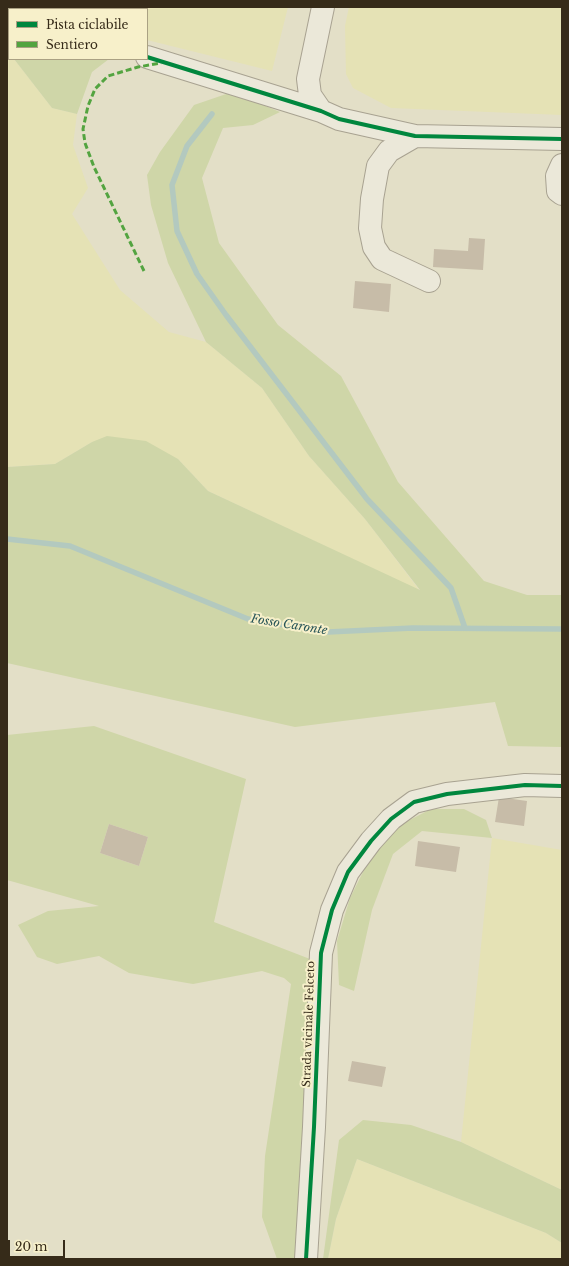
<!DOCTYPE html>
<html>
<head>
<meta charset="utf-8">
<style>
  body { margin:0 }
  #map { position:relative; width:569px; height:1266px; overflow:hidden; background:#e3dfc7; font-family:"Libre Baskerville",serif }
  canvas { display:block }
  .frame { position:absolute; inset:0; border:8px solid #362b19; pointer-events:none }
  .legend { position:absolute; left:8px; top:8px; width:140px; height:52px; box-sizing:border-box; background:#f7f0ca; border:1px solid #aaa183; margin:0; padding:5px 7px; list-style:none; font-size:12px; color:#362b19 }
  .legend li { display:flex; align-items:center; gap:8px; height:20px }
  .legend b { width:20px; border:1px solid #aaa183 }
  .scale { position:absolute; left:8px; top:1240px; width:57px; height:18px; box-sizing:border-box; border:2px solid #362b19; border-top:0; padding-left:5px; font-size:12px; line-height:14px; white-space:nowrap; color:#362b19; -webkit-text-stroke:3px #f7f0ca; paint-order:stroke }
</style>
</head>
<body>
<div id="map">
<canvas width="569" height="1266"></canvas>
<div class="frame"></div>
<ul class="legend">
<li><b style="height:5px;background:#00873e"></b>Pista ciclabile</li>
<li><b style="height:5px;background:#53a440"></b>Sentiero</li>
</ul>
<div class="scale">20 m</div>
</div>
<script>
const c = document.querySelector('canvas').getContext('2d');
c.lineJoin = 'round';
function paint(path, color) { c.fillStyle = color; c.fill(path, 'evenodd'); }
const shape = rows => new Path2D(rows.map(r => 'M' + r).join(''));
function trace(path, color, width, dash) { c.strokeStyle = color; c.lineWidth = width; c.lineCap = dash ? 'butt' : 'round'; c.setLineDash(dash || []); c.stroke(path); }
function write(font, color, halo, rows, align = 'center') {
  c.font = font + ' "Libre Baskerville",serif'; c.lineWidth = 4; c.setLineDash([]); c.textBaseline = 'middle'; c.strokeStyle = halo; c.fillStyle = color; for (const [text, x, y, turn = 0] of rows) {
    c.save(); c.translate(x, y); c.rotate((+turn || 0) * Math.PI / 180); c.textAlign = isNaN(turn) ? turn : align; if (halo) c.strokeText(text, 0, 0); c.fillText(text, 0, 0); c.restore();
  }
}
const farmland = shape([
  [23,7,110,7,109,9,30,9],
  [130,7,288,7,272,71,147,40,147,9,130,9],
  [349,7,562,7,562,115,391,108,353,88,346,74,345,26],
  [7,50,9,52,9,59,14,59,52,108,77,114,73,145,88,188,72,214,120,290,169,332,206,342,262,388,309,456,365,519,420,591,208,491,178,459,92,442,55,464,7,467],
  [492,838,562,850,562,1190,461,1142],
  [357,1159,546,1233,562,1243,562,1259,328,1259,336,1219]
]);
const green = shape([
  [14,59,109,59,92,72,77,114,52,108],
  [232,92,280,112,253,125,223,128,202,178,219,243,278,325,341,376,398,482,484,581,527,595,562,595,562,747,508,746,495,702,295,727,7,663,7,467,55,464,92,442,107,436,146,441,178,459,208,491,420,590,365,519,309,456,262,388,206,342,168,263,151,205,147,175,160,152,194,105],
  [94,726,246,779,214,922,310,959,305,1118,297,1259,277,1259,262,1217,265,1156,291,984,284,978,262,971,193,984,129,973,99,956,57,964,37,957,18,925,48,911,99,906,7,880,7,735],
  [109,824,148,837,139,866,100,853],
  [431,809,464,809,486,820,492,838,422,831,393,854,372,910,354,991,339,985,337,941,350,898,371,856,400,825],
  [363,1120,411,1125,461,1142,562,1190,562,1243,546,1233,357,1159,336,1219,328,1259,323,1259,339,1140]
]);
const stream = shape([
  [212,114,187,146,172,185,177,231,197,274,226,315,367,499,451,588,465,628],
  [7,539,70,546,248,619,328,632,413,628,562,629]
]);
const building = shape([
  [469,238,485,239,483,270,433,267,434,249,468,251],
  [355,281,391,284,389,312,353,308],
  [499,797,527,801,524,826,495,822],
  [109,824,148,837,139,866,100,853],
  [418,841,460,847,456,872,415,866],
  [352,1061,386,1067,382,1087,348,1081]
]);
const minor = shape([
  [120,9,120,7],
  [147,57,321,111,339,119,415,136,562,139],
  [321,111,310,95,308,79,323,7],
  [415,136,389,151,378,166,372,199,370,228,374,247,382,259,429,281],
  [562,165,557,176,558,191,562,194],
  [306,1259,314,1127,321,953,332,910,348,872,371,841,391,819,414,802,447,794,525,785,562,786]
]);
const quiet = shape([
  [7,19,9,20],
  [144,271,94,167,85,143,83,129,88,106,95,89,108,76,138,67,161,63]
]);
const cycleway = shape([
  [147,57,321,111,339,119,415,136,562,139],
  [306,1259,314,1127,321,953,332,910,348,872,371,841,391,819,414,802,447,794,525,785,562,786]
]);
const streetNames = [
  ["Strada vicinale Felceto",309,1024,-88]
];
const waterNames = [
  ["Fosso Caronte",289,625,9]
];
paint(farmland, '#e5e2b5');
paint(green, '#cfd6a8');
trace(stream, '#b3c9bf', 5.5);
paint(building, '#c7bca8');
trace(minor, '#a8a291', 24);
trace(minor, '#ebe8d9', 22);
trace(quiet, '#53a440', 3, [6, 3]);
trace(cycleway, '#00873e', 4);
write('11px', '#362b19', '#f7f0ca', streetNames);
write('italic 12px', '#275457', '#f7f0ca', waterNames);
</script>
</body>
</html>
